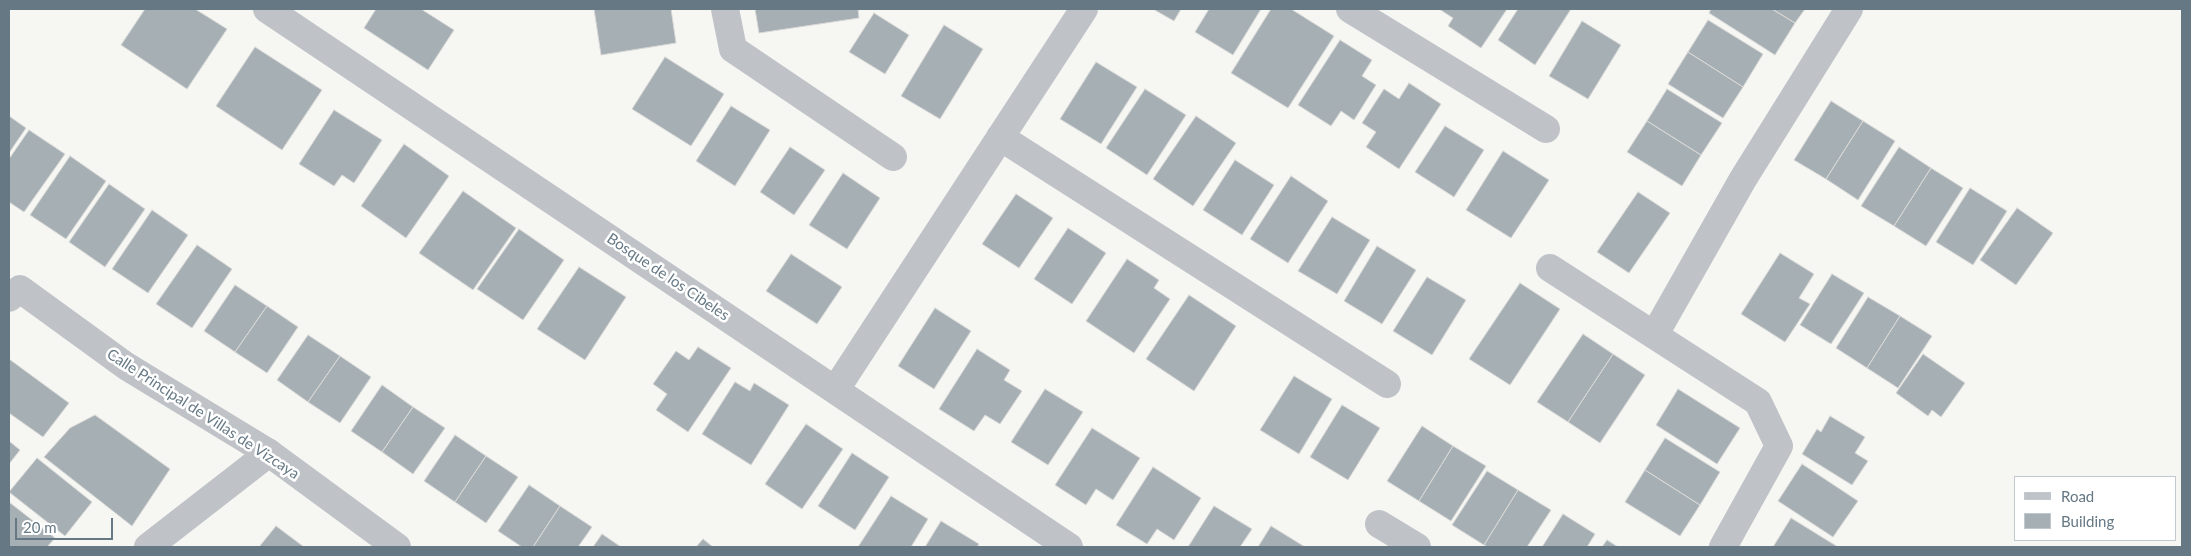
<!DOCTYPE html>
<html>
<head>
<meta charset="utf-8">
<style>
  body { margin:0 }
  #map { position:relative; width:2191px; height:556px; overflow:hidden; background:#f6f6f3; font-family:Lato,sans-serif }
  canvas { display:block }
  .frame { position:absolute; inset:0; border:10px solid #657884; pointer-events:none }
  .legend { position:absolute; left:2014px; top:476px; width:162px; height:65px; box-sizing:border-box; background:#fff; border:1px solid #c1c9ce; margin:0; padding:6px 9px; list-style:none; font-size:15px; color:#657884 }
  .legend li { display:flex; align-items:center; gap:10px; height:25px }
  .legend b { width:25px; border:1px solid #c1c9ce }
  .scale { position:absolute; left:15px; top:518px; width:98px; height:22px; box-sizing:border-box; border:2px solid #657884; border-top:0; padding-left:6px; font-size:15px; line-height:18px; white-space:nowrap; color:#657884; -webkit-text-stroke:4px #fff; paint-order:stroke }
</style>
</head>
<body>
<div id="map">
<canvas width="2191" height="556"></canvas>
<div class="frame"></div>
<ul class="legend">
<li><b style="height:6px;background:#bfc3c7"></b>Road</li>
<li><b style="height:14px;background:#a6afb4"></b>Building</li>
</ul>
<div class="scale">20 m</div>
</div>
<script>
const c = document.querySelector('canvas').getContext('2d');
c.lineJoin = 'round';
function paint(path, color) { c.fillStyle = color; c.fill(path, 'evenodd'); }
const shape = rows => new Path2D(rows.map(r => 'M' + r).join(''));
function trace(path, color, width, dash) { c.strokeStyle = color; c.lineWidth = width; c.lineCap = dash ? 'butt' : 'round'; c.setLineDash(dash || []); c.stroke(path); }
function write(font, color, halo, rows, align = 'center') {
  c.font = font + ' Lato,sans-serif'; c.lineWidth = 5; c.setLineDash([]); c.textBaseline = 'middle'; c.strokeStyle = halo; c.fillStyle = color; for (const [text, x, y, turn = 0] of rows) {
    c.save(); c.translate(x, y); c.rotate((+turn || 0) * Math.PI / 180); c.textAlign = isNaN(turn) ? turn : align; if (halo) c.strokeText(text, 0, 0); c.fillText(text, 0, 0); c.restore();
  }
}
const building = shape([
  [145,9,195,9,227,29,187,89,121,45,145,9],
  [376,9,421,9,454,30,428,70,364,28,376,9],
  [594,9,671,9,676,43,601,55,594,9],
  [755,9,858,9,859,18,759,33,755,9],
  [1153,9,1181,9,1174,21,1153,9],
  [1209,9,1261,9,1233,55,1195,32,1209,9],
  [1271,9,1291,9,1334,36,1288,108,1231,73,1271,9],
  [1439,9,1507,9,1481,48,1448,26,1453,18,1439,9],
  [1518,9,1571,9,1535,65,1498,40,1518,9],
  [1711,9,1772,9,1795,23,1775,55,1709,13,1711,9],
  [1772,9,1805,9,1795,23,1772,9],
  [874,13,909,35,885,74,849,52,874,13],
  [1708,20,1763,54,1743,87,1688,52,1708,20],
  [1582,21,1621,45,1588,99,1549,76,1582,21],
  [944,25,983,49,940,119,901,96,944,25],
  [1340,40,1372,60,1362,76,1376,85,1354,120,1341,111,1331,126,1298,105,1340,40],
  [255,47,322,90,282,150,216,106,255,47],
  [1688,52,1743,87,1723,118,1668,84,1688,52],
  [665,57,724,94,691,146,632,109,665,57],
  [1096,62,1137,87,1101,144,1060,119,1096,62],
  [1409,83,1441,104,1399,169,1366,147,1376,132,1362,123,1384,89,1399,99,1409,83],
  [1145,89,1186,115,1147,175,1106,148,1145,89],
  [1667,89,1722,123,1701,155,1647,121,1667,89],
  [1831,101,1863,121,1826,179,1794,160,1831,101],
  [731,106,770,130,735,186,696,161,731,106],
  [334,110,382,140,354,183,342,175,334,186,299,164,334,110],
  [9,116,26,128,9,153,9,116],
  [1196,116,1236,143,1193,206,1153,179,1196,116],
  [1647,121,1701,155,1682,186,1627,152,1647,121],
  [1863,121,1895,141,1858,200,1826,179,1863,121],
  [1445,126,1484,150,1454,197,1415,172,1445,126],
  [29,130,65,154,24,212,9,202,9,159,29,130],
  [404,144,449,176,406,238,361,206,404,144],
  [790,147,825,170,794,215,760,192,790,147],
  [1899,147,1931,168,1894,226,1861,206,1899,147],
  [1503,151,1549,180,1511,238,1466,210,1503,151],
  [70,156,106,181,66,239,30,215,70,156],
  [1235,160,1274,185,1242,235,1203,210,1235,160],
  [1931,168,1963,188,1926,246,1894,226,1931,168],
  [843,173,880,198,847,249,809,225,843,173],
  [1291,176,1328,201,1288,263,1250,239,1291,176],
  [109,184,145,209,105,267,69,242,109,184],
  [1970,188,2007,211,1973,265,1936,242,1970,188],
  [463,191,516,228,473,290,419,253,463,191],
  [1638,192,1670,213,1629,273,1597,252,1638,192],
  [1016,194,1053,218,1019,268,982,244,1016,194],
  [2017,208,2053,233,2016,285,1980,260,2017,208],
  [152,210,188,235,148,293,112,269,152,210],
  [1332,217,1370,240,1337,294,1298,271,1332,217],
  [1068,228,1106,253,1072,304,1034,279,1068,228],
  [519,229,564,260,523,320,477,289,519,229],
  [197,245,232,269,192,328,156,304,197,245],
  [1377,246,1416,270,1382,324,1344,301,1377,246],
  [1780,253,1814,274,1799,298,1810,304,1785,342,1741,314,1780,253],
  [791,254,842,287,817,324,766,291,791,254],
  [1127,259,1159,280,1154,288,1170,299,1134,353,1086,321,1127,259],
  [579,267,626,297,585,360,537,329,579,267],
  [1832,274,1864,293,1831,344,1800,325,1832,274],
  [1427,277,1466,300,1432,355,1393,331,1427,277],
  [1520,283,1560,309,1510,385,1469,359,1520,283],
  [235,285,267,306,235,352,204,331,235,285],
  [1189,295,1236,326,1194,391,1146,359,1189,295],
  [1868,297,1900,316,1867,368,1836,348,1868,297],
  [267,306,298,327,267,373,235,352,267,306],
  [935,308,971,331,934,389,898,366,935,308],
  [1900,316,1932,336,1898,388,1867,368,1900,316],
  [1583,334,1613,354,1568,422,1537,402,1583,334],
  [308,335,340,356,308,402,277,380,308,335],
  [698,347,731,368,688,432,656,410,667,394,653,384,676,351,689,360,698,347],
  [977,349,1010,370,1004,380,1022,391,1000,424,985,415,974,431,939,409,977,349],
  [1613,354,1645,375,1600,443,1568,422,1613,354],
  [1923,354,1965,383,1941,417,1932,410,1928,416,1896,393,1923,354],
  [340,356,371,377,340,423,308,402,340,356],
  [9,359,69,403,43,437,9,413,9,359],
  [1294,376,1332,399,1299,454,1260,430,1294,376],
  [735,382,750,391,754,383,789,405,751,465,702,434,735,382],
  [382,385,413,407,382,452,351,431,382,385],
  [1045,389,1083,412,1048,465,1011,442,1045,389],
  [1678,389,1740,428,1717,464,1656,425,1678,389],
  [1342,405,1380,428,1348,480,1310,457,1342,405],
  [413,407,445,428,413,474,382,452,413,407],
  [95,415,170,469,132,526,44,457,70,428,95,415],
  [1830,416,1865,437,1855,453,1868,461,1852,485,1802,454,1817,429,1821,432,1830,416],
  [806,424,843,449,802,509,765,484,806,424],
  [1422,426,1453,446,1419,501,1387,481,1422,426],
  [1092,428,1140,458,1113,500,1096,489,1086,505,1055,485,1092,428],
  [455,435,486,456,455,502,424,481,455,435],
  [1665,438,1720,472,1700,505,1645,470,1665,438],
  [9,441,20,450,9,464,9,441],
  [1453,446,1486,466,1451,521,1419,501,1453,446],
  [852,453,889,477,855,530,818,506,852,453],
  [486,456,518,477,486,523,455,502,486,456],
  [37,458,92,502,65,536,9,492,37,458],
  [1802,464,1858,501,1833,537,1778,501,1802,464],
  [1153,467,1201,498,1174,540,1157,529,1147,544,1116,525,1153,467],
  [1645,470,1700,505,1680,536,1625,502,1645,470],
  [1487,471,1518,490,1484,545,1452,525,1487,471],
  [529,485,560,506,533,547,522,547,498,531,529,485],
  [1518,490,1551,510,1527,547,1488,547,1484,545,1518,490],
  [891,496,928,519,911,547,858,547,891,496],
  [9,502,55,538,47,547,9,547,9,502],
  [560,506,592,527,578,547,533,547,560,506],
  [1214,506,1252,529,1240,547,1188,547,1214,506],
  [1563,514,1595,534,1587,547,1542,547,1563,514],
  [1791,518,1838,547,1773,547,1791,518],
  [941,521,979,544,977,547,925,547,941,521],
  [276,526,304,547,259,547,276,526],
  [1271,526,1305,547,1258,547,1271,526],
  [602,534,621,547,593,547,602,534],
  [703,539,713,547,696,547,703,539],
  [1607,540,1618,547,1602,547,1607,540]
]);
const minor = shape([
  [267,9,1069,547],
  [725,9,733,49,893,157],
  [1350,9,1546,129],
  [1000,137,1387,384],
  [1550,268,1758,402,1779,446,1723,547],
  [1655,334,1743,179,1849,9],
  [836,389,1084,9],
  [1379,524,1417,547],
  [148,547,269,453]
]);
const tertiary = shape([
  [9,298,20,289,126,366,269,453,397,547]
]);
const streetNames = [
  ["Bosque de los Cibeles",668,277,34],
  ["Calle Principal de Villas de Vizcaya",203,414,33]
];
paint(building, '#a6afb4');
trace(building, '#d7d7d5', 1);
trace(minor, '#bfc3c7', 28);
trace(tertiary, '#bfc3c7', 28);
write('15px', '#657884', '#fff', streetNames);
</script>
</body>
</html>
